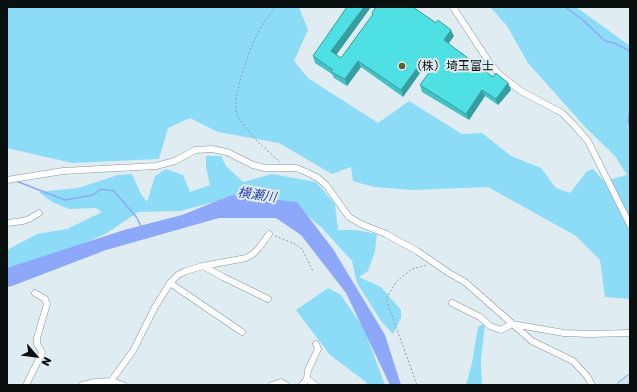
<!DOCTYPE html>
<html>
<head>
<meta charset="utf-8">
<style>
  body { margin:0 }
  #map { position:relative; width:637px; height:392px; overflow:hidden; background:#dfecf1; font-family:"Golos Text",sans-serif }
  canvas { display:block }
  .frame { position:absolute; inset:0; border:8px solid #0a0f10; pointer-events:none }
  .north { position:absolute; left:16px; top:336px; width:40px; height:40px; -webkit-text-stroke:3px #dfecf1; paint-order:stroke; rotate:118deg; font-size:11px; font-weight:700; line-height:16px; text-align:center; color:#0a0f10 }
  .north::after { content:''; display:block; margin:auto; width:14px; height:18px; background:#0a0f10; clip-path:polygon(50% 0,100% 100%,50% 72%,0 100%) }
</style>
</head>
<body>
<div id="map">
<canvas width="637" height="392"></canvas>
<div class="frame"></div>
<div class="north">N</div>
</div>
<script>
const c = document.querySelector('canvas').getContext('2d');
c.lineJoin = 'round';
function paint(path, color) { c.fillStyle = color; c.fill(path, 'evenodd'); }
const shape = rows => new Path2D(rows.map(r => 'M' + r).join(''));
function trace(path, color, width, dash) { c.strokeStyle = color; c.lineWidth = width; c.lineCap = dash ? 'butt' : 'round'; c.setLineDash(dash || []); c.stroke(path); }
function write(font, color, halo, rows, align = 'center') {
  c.font = font + ' "Golos Text","Noto Sans JP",sans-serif'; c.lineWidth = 4; c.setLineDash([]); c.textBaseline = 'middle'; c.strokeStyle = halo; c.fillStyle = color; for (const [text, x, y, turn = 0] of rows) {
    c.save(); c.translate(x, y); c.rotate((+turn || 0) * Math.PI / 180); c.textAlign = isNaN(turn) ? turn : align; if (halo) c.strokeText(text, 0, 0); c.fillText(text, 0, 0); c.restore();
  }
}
const green = shape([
  [7,7,299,7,308,30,294,61,308,78,378,123,409,101,462,134,482,133,511,156,541,168,556,188,570,193,587,171,593,169,604,181,627,175,615,156,586,128,528,63,507,26,490,7,576,7,630,46,630,299,605,297,600,260,576,236,488,187,411,190,374,187,353,181,351,167,332,174,279,143,218,132,190,118,168,128,159,159,72,163,7,148],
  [206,156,221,156,226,166,243,182,272,174,316,182,335,204,338,230,356,230,377,234,375,251,368,271,359,277,381,287,401,310,401,318,393,334,381,321,357,283,352,261,322,228,297,207,264,194,239,201,210,203,180,211,138,212,107,233,47,260,7,274,7,250,37,234,67,229,102,212,96,208,69,209,52,202,39,192,78,188,118,175,132,174,141,194,147,202,155,176,166,169,183,175,190,192,210,185,206,167],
  [328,288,341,295,364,329,385,385,367,385,366,382,330,355,296,310],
  [485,323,481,360,482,385,466,385,472,363,478,327]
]);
const water = shape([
  [232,195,297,202,333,249,385,335,401,385,390,385,346,293,301,235,276,218,219,218,106,250,12,286,7,287,7,268,124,230,182,215]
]);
const stream = shape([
  [565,7,583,20,605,41,614,43,630,51],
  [630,110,628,122,630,124],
  [16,181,65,200,93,195,101,189,114,191,137,218,141,226]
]);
const path = shape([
  [275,7,261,27,251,47,240,81,236,99,236,111,239,119,256,140,280,162],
  [275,236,295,244,302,249,313,271],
  [417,385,386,299,396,282,412,269,427,265]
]);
const minor = shape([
  [453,7,489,62,500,75,521,91,562,113,573,124,588,141,630,225],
  [7,180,63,171,156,166,175,161,195,150,212,149,227,152,253,165,265,168,296,168,306,172,318,178,326,185,349,217,361,224,386,234,417,251,449,273,465,282,532,341,573,361,587,376,592,385],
  [7,223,23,221,29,219,39,213],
  [203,266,223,277,268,299],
  [170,283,242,332],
  [452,303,480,317,490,326,501,330,512,324,564,333,590,334,630,333],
  [307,379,315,385],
  [111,381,133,351,155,307,170,283,178,275,186,271,203,266,246,258,253,254,259,248,269,234],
  [26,385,41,355,42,352,37,344,37,338,47,304,45,299,35,293],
  [82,385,95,382,111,381,123,385],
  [272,385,281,382,286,385],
  [302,385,307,379,308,370,318,349,316,344]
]);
const major = shape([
  [621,385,630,378]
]);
const wall = shape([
  [347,7,371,7,336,55,341,58,373,16,372,13,454,36,448,44,493,77,508,83,511,90,498,105,485,96,469,120,422,92,420,85,431,70,425,66,403,97,361,67,347,86,334,78,332,74,315,63,313,56]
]);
const shadedWall = shape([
  [364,7,371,7,334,58,331,51],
  [451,30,454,36,446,47,444,40],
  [423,60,425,66,403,97,401,90],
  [358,61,361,67,347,86,345,79],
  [508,83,511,90,498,105,496,99],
  [482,90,485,96,469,120,466,114]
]);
const building = shape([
  [347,7,364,7,331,51,341,58,373,14,372,13,376,7,413,7,436,23,438,20,451,30,444,40,493,77,496,73,508,83,496,99,482,90,466,114,420,85,433,67,423,60,401,90,358,61,345,79,331,72,333,70,313,56,347,7]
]);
const markers = [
  [402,66,4,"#645e2a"]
];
const poiNames = [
  ["（株）埼玉富士",410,66]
];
const waterNames = [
  ["横瀬川",257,195,8]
];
paint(green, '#8ddcf7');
paint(water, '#8da8f9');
trace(stream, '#8da8f9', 1.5);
trace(minor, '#899599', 7);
trace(major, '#7890a4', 8);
trace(path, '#929ca0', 1, [2, 2]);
trace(minor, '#fff', 6);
trace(major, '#d1e6f8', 7);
paint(wall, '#44c1c4');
paint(shadedWall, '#379da0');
paint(building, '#4fe0e4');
trace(building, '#379da0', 1);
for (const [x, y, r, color] of markers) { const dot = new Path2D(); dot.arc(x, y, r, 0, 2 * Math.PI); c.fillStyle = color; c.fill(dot); trace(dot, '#dfecf1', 1.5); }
write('12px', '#0a0f10', '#dfecf1', poiNames, 'left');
write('italic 13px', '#3146a3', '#dfecf1', waterNames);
</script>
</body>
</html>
